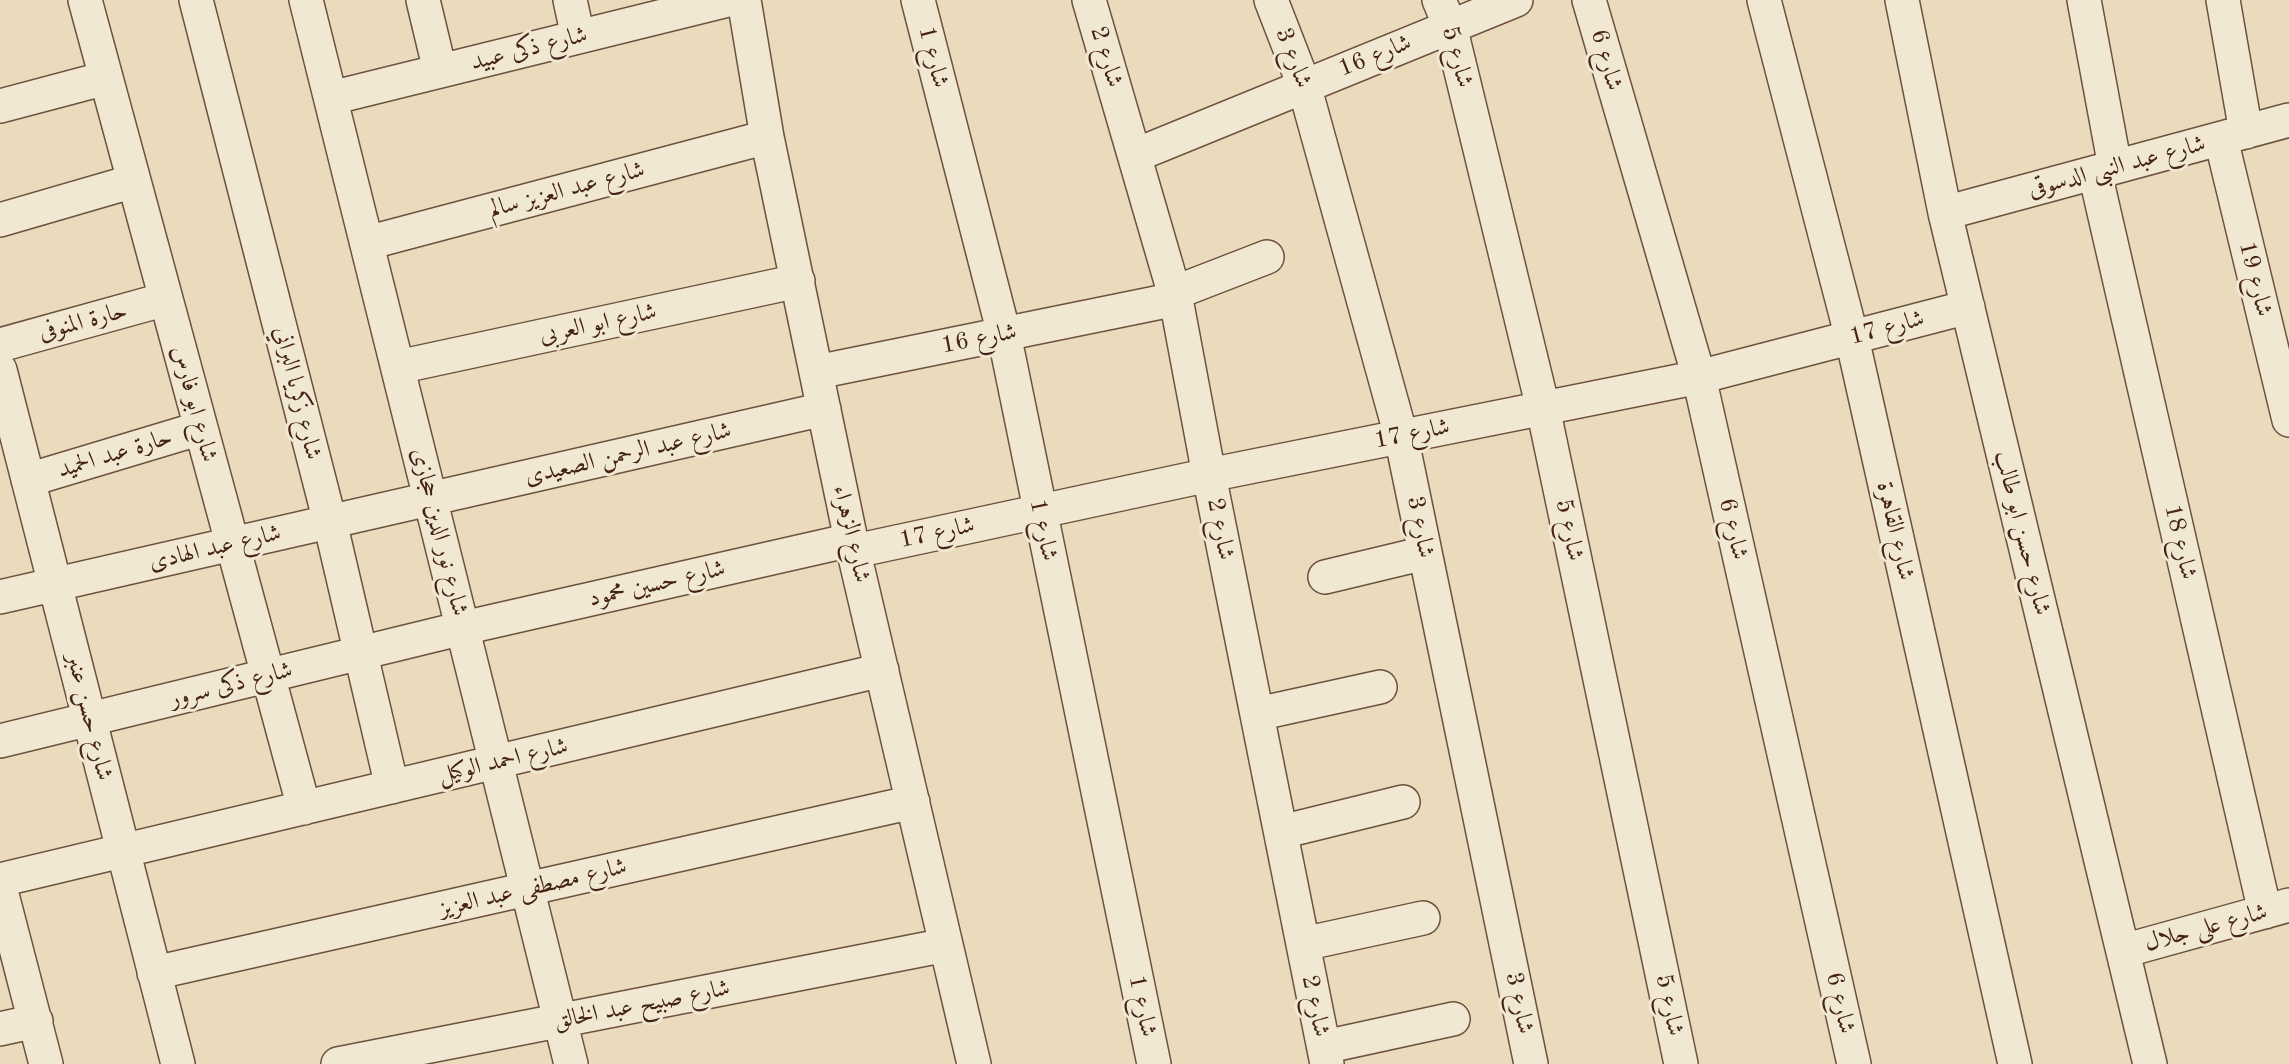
<!DOCTYPE html>
<html>
<head>
<meta charset="utf-8">
<style>
  body { margin:0 }
  canvas { display:block; background:#e9dbbb }
</style>
</head>
<body>
<canvas width="2289" height="1064"></canvas>
<script>
const c = document.querySelector('canvas').getContext('2d');
c.lineJoin = 'round';
const shape = rows => new Path2D(rows.map(r => 'M' + r).join(''));
function trace(path, color, width, dash) { c.strokeStyle = color; c.lineWidth = width; c.lineCap = dash ? 'butt' : 'round'; c.setLineDash(dash || []); c.stroke(path); }
function write(font, color, halo, rows, align = 'center') {
  c.font = font + ' "Old Standard TT",Amiri,serif'; c.lineWidth = 6; c.setLineDash([]); c.textBaseline = 'middle'; c.strokeStyle = halo; c.fillStyle = color; for (const [text, x, y, turn = 0] of rows) {
    c.save(); c.translate(x, y); c.rotate((+turn || 0) * Math.PI / 180); c.textAlign = isNaN(turn) ? turn : align; if (halo) c.strokeText(text, 0, 0); c.fillText(text, 0, 0); c.restore();
  }
}
const street = shape([
  [85,0,304,808],
  [196,0,330,522,392,787],
  [306,0,571,1064],
  [423,0,440,71],
  [570,0,578,37],
  [744,0,767,137,851,540,974,1064],
  [918,0,1004,334,1154,1064],
  [1089,0,1176,299,1209,475,1327,1064],
  [1271,0,1304,85,1401,436,1531,1064],
  [1439,0,1450,26,1543,408,1681,1064],
  [1589,0,1699,377,1854,1064],
  [1764,0,1852,338,2015,1064],
  [1902,0,1945,213,2150,1064],
  [2084,0,2115,167],
  [2223,0,2246,132],
  [331,98,728,0],
  [0,106,106,78],
  [2221,139,2289,420],
  [1136,155,1516,0],
  [2095,173,2265,912],
  [1945,213,2289,120],
  [0,220,134,181],
  [367,243,767,137],
  [1174,293,1267,257],
  [0,345,166,299],
  [398,367,798,281],
  [0,370,178,1064],
  [817,372,1176,299],
  [28,480,201,428],
  [855,551,1209,475,1699,377,1968,307],
  [1325,577,1425,553],
  [0,597,824,409],
  [1257,714,1380,687],
  [0,741,463,628,851,540],
  [1281,832,1403,802],
  [0,880,882,670],
  [0,887,46,1064],
  [1303,944,1423,918],
  [2123,951,2289,905],
  [154,973,913,802],
  [0,1029,36,1021],
  [1324,1047,1453,1019],
  [338,1064,946,945]
]);
const streetNames = [
  ["شارع ذكى عبيد",529,49,-14],
  ["شارع 16",1375,56,-22],
  ["شارع 1",933,57,76],
  ["شارع 2",1106,57,73],
  ["شارع 5",1457,57,75],
  ["شارع 3",1293,58,69],
  ["شارع 6",1606,60,74],
  ["شارع عبد النبى الدسوقى",2117,167,-15],
  ["شارع عبد العزيز سالم",567,190,-15],
  ["شارع 19",2255,279,76],
  ["حارة المنوفى",83,322,-15],
  ["شارع ابو العربى",598,324,-12],
  ["شارع 17",1887,328,-15],
  ["شارع 16",979,339,-11],
  ["شارع زكريا البراني",297,393,76],
  ["شارع ابو فارس",194,404,75],
  ["شارع 17",1412,434,-11],
  ["حارة عبد الحميد",115,454,-17],
  ["شارع عبد الرحمن الصعيدى",628,454,-13],
  ["شارع 3",1420,527,79],
  ["شارع 2",1220,529,79],
  ["شارع 6",1733,529,77],
  ["شارع 1",1043,530,78],
  ["شارع 5",1569,530,78],
  ["شارع القاهرة",1895,531,77],
  ["شارع نور الدين حجازى",439,532,76],
  ["شارع 17",937,533,-12],
  ["شارع حسن ابو طالب",2022,533,76],
  ["شارع الزهراء",851,534,77],
  ["شارع 18",2180,542,77],
  ["شارع عبد الهادى",215,548,-13],
  ["شارع حسين محمود",657,584,-13],
  ["شارع ذكى سرور",231,685,-14],
  ["شارع حسن عنبر",89,717,76],
  ["شارع احمد الوكيل",503,761,-13],
  ["شارع مصطفى عبد العزيز",533,888,-13],
  ["شارع على جلال",2206,928,-15],
  ["شارع 3",1519,1003,78],
  ["شارع 6",1840,1003,77],
  ["شارع صبيح عبد الخالق",642,1005,-11],
  ["شارع 5",1669,1005,78],
  ["شارع 1",1142,1006,78],
  ["شارع 2",1315,1006,78]
];
trace(street, '#6e513f', 36);
trace(street, '#f1e8d3', 33);
write('24px', '#452316', '#f1e8d3', streetNames);
</script>
</body>
</html>
